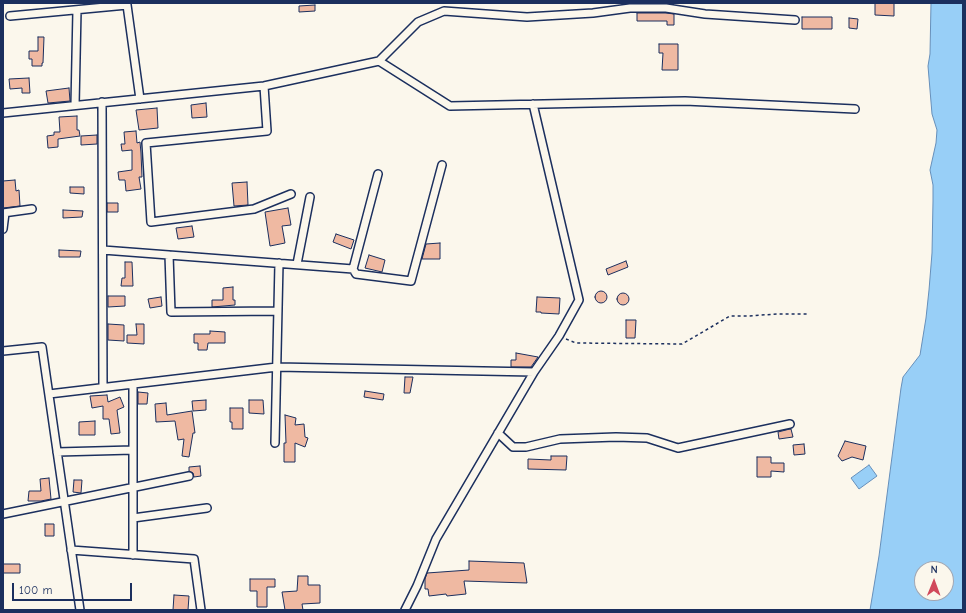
<!DOCTYPE html>
<html>
<head>
<meta charset="utf-8">
<style>
  body { margin:0 }
  #map { position:relative; width:966px; height:613px; overflow:hidden; background:#fbf7ec; font-family:"Comic Neue",sans-serif }
  canvas { display:block }
  .frame { position:absolute; inset:0; border:4px solid #1b2f5e; pointer-events:none }
  .north { position:absolute; left:914px; top:561px; width:40px; height:40px; box-sizing:border-box; background:#fbf7ec; border:1px solid #a1a7b3; border-radius:50%; rotate:1deg; font-size:11px; font-weight:700; line-height:16px; text-align:center; color:#1b2f5e }
  .north::after { content:''; display:block; margin:auto; width:14px; height:18px; background:#d1495b; clip-path:polygon(50% 0,100% 100%,50% 72%,0 100%) }
  .scale { position:absolute; left:12px; top:583px; width:120px; height:18px; box-sizing:border-box; border:2px solid #1b2f5e; border-top:0; padding-left:5px; font-size:12px; line-height:14px; white-space:nowrap; color:#1b2f5e; -webkit-text-stroke:3px #fbf7ec; paint-order:stroke }
</style>
</head>
<body>
<div id="map">
<canvas width="966" height="613"></canvas>
<div class="frame"></div>
<div class="north">N</div>
<div class="scale">100 m</div>
</div>
<script>
const c = document.querySelector('canvas').getContext('2d');
c.lineJoin = 'round';
function paint(path, color) { c.fillStyle = color; c.fill(path, 'evenodd'); }
const shape = rows => new Path2D(rows.map(r => 'M' + r).join(''));
function trace(path, color, width, dash) { c.strokeStyle = color; c.lineWidth = width; c.lineCap = dash ? 'butt' : 'round'; c.setLineDash(dash || []); c.stroke(path); }
const water = shape([
  [931,3,963,3,963,610,870,610,879,556,901,388,903,377,920,355,926,318,929,290,932,253,933,201,933,185,930,170,936,143,937,130,932,114,928,66,930,54,931,3],
  [922,569,946,569,946,593,922,593,922,569],
  [869,465,877,476,859,489,851,478,869,465]
]);
const building = shape([
  [875,3,894,3,894,16,875,15,875,3],
  [315,5,315,11,299,12,299,6,315,5],
  [637,13,666,13,674,14,674,25,667,25,667,21,637,21,637,13],
  [802,17,832,17,832,29,802,29,802,17],
  [849,18,858,19,857,29,849,28,849,18],
  [38,37,44,37,43,63,42,63,42,66,32,66,32,59,29,59,29,51,38,51,38,37],
  [659,44,678,44,678,70,662,70,663,53,659,53,659,44],
  [29,78,30,93,22,93,22,88,10,89,9,79,29,78],
  [69,88,70,101,48,103,46,91,69,88],
  [206,103,207,117,192,118,191,105,206,103],
  [157,108,158,128,139,130,136,110,157,108],
  [77,116,77,130,79,130,80,136,58,139,58,147,48,148,47,136,54,135,54,132,60,132,59,117,77,116],
  [136,131,137,143,140,142,141,153,142,177,139,177,141,189,126,191,125,180,119,180,118,172,132,170,132,150,122,151,121,144,125,144,124,132,136,131],
  [97,135,97,144,81,145,81,136,97,135],
  [15,180,16,191,19,190,20,206,3,208,3,181,15,180],
  [247,182,248,205,234,206,232,183,247,182],
  [70,187,84,187,84,194,70,193,70,187],
  [107,203,118,203,118,212,107,212,107,203],
  [288,208,291,225,282,226,285,243,270,246,265,212,288,208],
  [63,210,83,211,82,217,63,218,63,210],
  [192,226,194,237,178,239,176,228,192,226],
  [336,234,354,240,351,249,333,242,336,234],
  [440,243,440,259,422,259,426,244,440,243],
  [59,250,81,251,80,257,59,257,59,250],
  [369,255,385,260,382,272,365,268,369,255],
  [626,261,628,267,608,275,606,269,626,261],
  [125,262,132,262,133,286,121,286,122,278,125,278,125,262],
  [233,287,233,300,235,300,235,305,212,307,212,300,223,300,223,288,233,287],
  '595 297a6 6 0 1 1 12 0a6 6 0 1 1-12 0Z',
  '617 299a6 6 0 1 1 12 0a6 6 0 1 1-12 0Z',
  [108,296,125,296,125,306,108,307,108,296],
  [161,297,162,306,150,308,148,299,161,297],
  [537,297,560,298,559,314,541,313,541,312,536,312,537,297],
  [626,320,636,320,635,338,626,338,626,320],
  [108,324,124,325,124,341,108,340,108,324],
  [136,324,144,324,144,344,127,343,127,335,137,335,136,324],
  [210,331,225,332,225,343,208,343,207,350,198,350,198,343,194,343,194,334,210,334,210,331],
  [516,353,538,357,531,367,511,367,511,360,516,360,516,353],
  [405,377,413,377,410,393,404,393,405,377],
  [365,391,384,394,383,400,364,397,365,391],
  [138,392,148,393,147,404,138,404,138,392],
  [107,395,108,402,120,397,124,407,117,410,120,433,111,434,109,419,103,419,103,406,92,408,90,396,107,395],
  [206,400,206,410,193,411,192,401,206,400],
  [249,400,263,400,264,414,249,413,249,400],
  [166,403,167,415,192,411,195,433,193,433,189,457,182,456,184,439,178,440,175,421,156,422,155,404,166,403],
  [230,408,243,408,243,429,232,429,232,422,230,422,230,408],
  [285,415,296,418,295,425,304,424,305,437,308,438,305,447,295,443,295,462,284,462,284,443,286,443,285,415],
  [95,421,95,435,79,435,79,422,95,421],
  [790,429,791,429,793,437,779,439,778,432,790,429],
  [845,441,866,446,863,460,852,457,842,461,838,456,845,441],
  [804,444,805,454,794,455,793,445,804,444],
  [551,456,567,456,566,470,528,469,528,459,551,460,551,456],
  [757,457,771,457,771,463,784,463,784,472,771,471,771,477,757,477,757,457],
  [200,466,201,476,194,477,193,473,189,471,189,467,200,466],
  [49,478,51,499,41,501,28,501,29,491,41,491,40,479,49,478],
  [74,480,82,480,81,493,73,492,74,480],
  [45,524,54,524,54,536,45,536,45,524],
  [469,561,524,563,527,583,464,581,466,594,447,596,446,594,429,596,428,589,425,589,425,579,427,573,469,570,469,561],
  [3,564,20,564,20,573,3,573,3,564],
  [298,576,308,576,308,585,320,585,320,603,302,604,303,610,285,610,282,592,297,591,298,576],
  [250,579,275,579,275,587,267,587,267,607,257,607,257,591,250,591,250,579],
  [174,595,189,596,188,610,173,610,174,595]
]);
const path = shape([
  [566,339,576,343,682,344,730,316,748,316,777,314,807,314]
]);
const street = shape([
  [10,16,127,5,140,99],
  [379,61,450,106,685,101,855,109],
  [264,86,267,131,146,143,151,222,254,209,291,194],
  [102,102,103,387],
  [75,105,77,10],
  [3,113,264,86,379,61,418,22,444,11,527,17,593,13,630,8,666,8,705,14,795,20],
  [378,174,353,269,356,274,411,281,442,165],
  [3,213,32,209],
  [3,229,5,213],
  [103,250,353,269],
  [169,255,171,312,278,311],
  [297,264,310,197],
  [3,351,42,347,80,610],
  [49,394,277,367,534,372],
  [498,433,513,447,526,447,560,439,616,437,647,438,678,448,790,424],
  [275,443,279,263],
  [57,452,133,450],
  [3,514,189,476],
  [133,518,207,508],
  [71,550,194,559,201,610],
  [133,555,133,384],
  [405,610,417,586,436,539,534,372,559,336,579,300,533,104]
]);
paint(water, '#98cff7');
trace(water, '#668fba', 1);
paint(building, '#efb9a2');
trace(building, '#1b2f5e', 1);
trace(street, '#1b2f5e', 10);
trace(path, '#1b2f5e', 1.5, [3, 3]);
trace(street, '#fbf7ec', 7);
</script>
</body>
</html>
